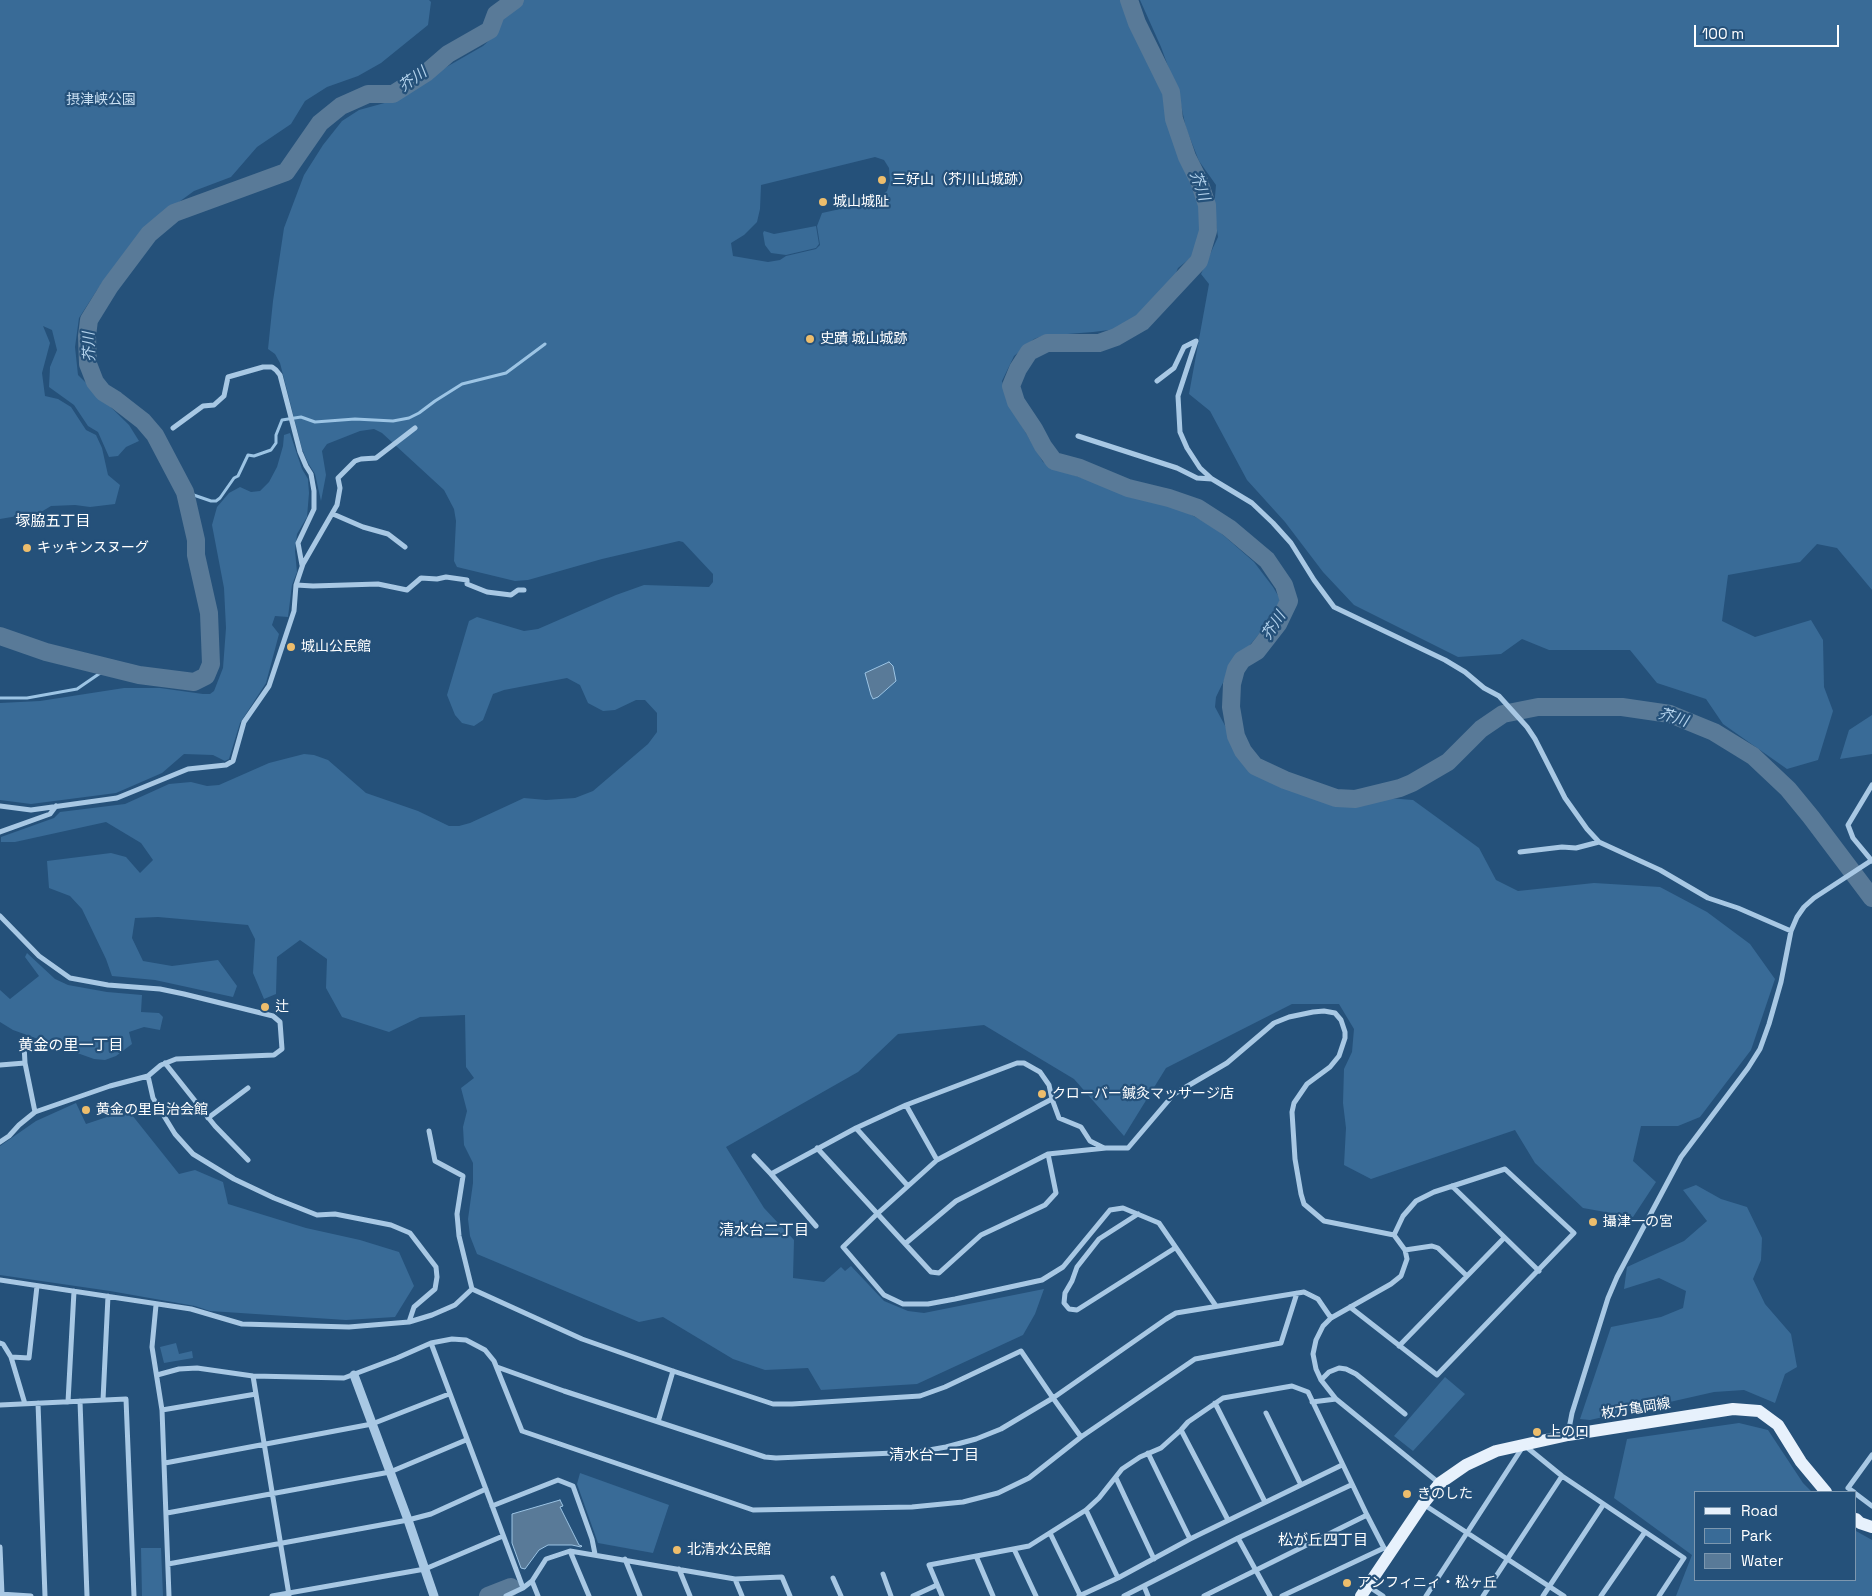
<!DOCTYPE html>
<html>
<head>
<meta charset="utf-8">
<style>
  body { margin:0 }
  #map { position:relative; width:1872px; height:1596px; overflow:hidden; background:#25517a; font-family:"Space Grotesk",sans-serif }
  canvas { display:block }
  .legend { position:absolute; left:1694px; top:1491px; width:162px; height:90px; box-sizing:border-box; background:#25517a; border:1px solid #7c97af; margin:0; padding:6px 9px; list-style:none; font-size:15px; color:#fff }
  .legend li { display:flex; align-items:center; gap:10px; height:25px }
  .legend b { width:25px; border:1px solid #7c97af }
  .scale { position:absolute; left:1694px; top:25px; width:145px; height:22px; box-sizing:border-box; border:2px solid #fff; border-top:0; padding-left:6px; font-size:15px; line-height:18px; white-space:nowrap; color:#fff; -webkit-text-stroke:4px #25517a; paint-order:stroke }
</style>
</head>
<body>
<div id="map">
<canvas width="1872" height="1596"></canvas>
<ul class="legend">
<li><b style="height:6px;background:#e7f1fc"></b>Road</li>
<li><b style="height:14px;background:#396b97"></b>Park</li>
<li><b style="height:14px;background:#597a98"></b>Water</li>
</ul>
<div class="scale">100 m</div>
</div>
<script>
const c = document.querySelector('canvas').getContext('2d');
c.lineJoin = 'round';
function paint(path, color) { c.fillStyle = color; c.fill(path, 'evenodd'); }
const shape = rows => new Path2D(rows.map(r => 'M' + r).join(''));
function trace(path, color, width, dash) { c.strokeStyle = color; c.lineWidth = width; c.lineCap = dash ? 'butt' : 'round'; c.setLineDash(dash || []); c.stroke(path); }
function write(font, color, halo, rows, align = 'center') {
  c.font = font + ' "Space Grotesk","Noto Sans JP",sans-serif'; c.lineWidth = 4.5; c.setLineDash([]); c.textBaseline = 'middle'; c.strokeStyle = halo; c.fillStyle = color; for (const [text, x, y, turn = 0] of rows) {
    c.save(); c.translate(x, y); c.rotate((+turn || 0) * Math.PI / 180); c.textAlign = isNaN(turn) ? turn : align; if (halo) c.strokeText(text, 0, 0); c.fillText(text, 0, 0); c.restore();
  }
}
const green = shape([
  [0,0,429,0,431,2,428,25,381,63,358,76,327,87,305,101,291,124,257,147,231,177,194,191,146,226,97,290,79,318,75,347,78,375,129,425,139,441,126,447,118,456,109,457,98,432,88,426,74,405,49,387,50,367,57,350,52,330,43,326,50,343,42,373,45,396,58,399,71,407,86,430,96,435,102,448,108,475,120,485,115,504,90,507,75,505,51,506,41,512,0,519],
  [521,0,1124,0,1135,27,1143,42,1152,69,1162,84,1176,137,1194,177,1203,220,1198,249,1193,256,1178,268,1174,278,1152,306,1131,324,1117,329,1093,332,1042,336,1034,339,1014,356,1002,381,1007,401,1043,462,1067,473,1186,512,1214,527,1254,562,1273,587,1280,599,1275,615,1249,646,1234,660,1216,697,1215,707,1237,748,1251,769,1278,786,1346,806,1388,798,1413,800,1479,848,1496,880,1518,891,1594,883,1660,887,1707,912,1750,944,1775,979,1751,1050,1700,1117,1678,1126,1641,1126,1633,1161,1656,1182,1633,1217,1583,1208,1535,1163,1515,1130,1371,1179,1344,1165,1346,1128,1343,1103,1344,1069,1352,1052,1354,1029,1339,1004,1292,1004,1166,1068,1124,1136,1074,1079,984,1025,898,1034,858,1072,726,1147,764,1208,794,1240,793,1278,824,1282,841,1267,845,1271,851,1266,884,1301,908,1311,924,1313,1044,1289,1035,1314,1023,1335,917,1384,821,1390,808,1368,765,1370,733,1359,663,1317,639,1322,477,1254,470,1236,468,1219,473,1183,473,1163,464,1145,463,1127,467,1111,461,1088,474,1078,466,1067,465,1015,420,1017,389,1032,342,1017,326,988,327,959,300,940,277,957,276,994,264,999,253,973,255,939,248,925,158,917,135,918,132,938,143,961,172,966,218,960,237,986,233,997,155,980,112,976,106,959,82,909,70,896,49,888,47,861,111,853,126,857,140,873,153,860,141,843,106,822,15,842,1,842,1,837,54,818,60,812,125,804,169,784,191,782,207,786,219,785,269,763,304,754,314,755,328,760,366,793,418,811,449,826,459,826,470,823,524,798,546,800,575,798,593,791,648,744,657,732,657,713,645,700,636,700,615,710,603,711,588,703,580,685,567,678,504,690,493,694,483,720,474,726,462,723,455,715,447,695,469,621,477,617,524,631,538,629,616,595,644,585,709,587,713,582,713,574,683,542,679,541,602,559,528,580,515,581,457,567,454,561,456,521,454,509,444,490,382,433,374,429,360,431,327,444,322,451,326,475,321,501,315,474,308,463,302,449,280,363,275,354,268,349,273,301,284,228,304,175,323,145,342,121,359,110,399,99,443,69,483,46,493,37,502,19],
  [875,157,884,160,889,168,890,181,887,191,872,202,822,213,817,226,820,245,816,249,786,256,780,260,768,262,733,256,731,243,744,235,757,222,760,209,761,185],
  [1140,0,1872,0,1872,590,1837,548,1817,544,1800,562,1728,575,1722,621,1755,637,1811,620,1823,640,1824,687,1833,711,1818,760,1787,769,1723,724,1706,699,1657,683,1630,650,1549,650,1522,639,1501,654,1458,657,1354,605,1323,572,1285,522,1247,480,1210,411,1189,394,1209,284,1201,274,1218,237,1214,208,1216,185,1199,161,1186,128,1179,96,1161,47],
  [816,226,819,244,816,248,786,255,771,253,765,245,763,233,764,231,774,234],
  [290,433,302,469,308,479,309,493,307,517,297,534,295,551,297,572,292,585,288,617,275,616,272,625,279,634,266,683,240,723,229,759,225,761,213,755,184,754,162,773,116,793,31,804,0,800,0,703,40,701,124,688,160,688,203,694,210,694,214,691,223,668,226,628,224,588,212,525,217,507,229,493,240,487,251,492,260,491,269,482,277,467,283,446,284,435],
  [1872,715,1872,754,1840,759,1849,730],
  [27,953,55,979,68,985,107,992,142,995,141,1012,159,1013,163,1017,160,1030,144,1027,129,1032,132,1044,116,1056,105,1060,94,1059,13,1030,0,1022,0,990,10,999,39,976,25,957],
  [76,1103,86,1124,128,1110,179,1174,195,1170,223,1182,228,1204,306,1228,360,1240,399,1252,414,1286,395,1317,346,1320,210,1311,195,1306,110,1291,0,1275,0,1146,36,1121],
  [1696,1185,1721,1199,1747,1207,1762,1238,1761,1260,1753,1279,1765,1304,1791,1334,1797,1367,1785,1374,1775,1403,1744,1390,1714,1392,1590,1420,1580,1419,1611,1327,1661,1317,1683,1308,1686,1291,1659,1278,1624,1289,1627,1267,1684,1241,1707,1221,1683,1190],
  [176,1343,179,1354,192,1351,193,1358,164,1363,160,1347],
  [1445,1377,1465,1394,1413,1451,1394,1436],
  [1739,1423,1768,1430,1803,1483,1812,1492,1696,1492,1696,1580,1856,1580,1856,1531,1872,1540,1872,1596,1676,1596,1692,1555,1614,1498,1627,1439],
  [580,1473,669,1505,653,1553,598,1543,577,1484],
  [141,1548,161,1548,163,1596,142,1596]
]);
const water = shape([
  [889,662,893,666,896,681,878,697,873,699,871,695,865,673,889,662],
  [560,1500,563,1506,560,1507,579,1545,582,1546,581,1547,572,1545,548,1545,539,1550,525,1569,521,1568,512,1543,512,1514,560,1500]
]);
const stream = shape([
  [185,492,211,501,216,501,220,498,234,478,238,476,248,455,254,456,271,450,276,443,276,435,282,420,301,417,315,422,355,419,393,421,409,418,419,413,435,401,462,384,506,373,545,344],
  [0,698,27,698,77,689,109,667]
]);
const river = shape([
  [1129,0,1137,23,1171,92,1174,119,1187,157,1199,181,1207,205,1208,231,1199,261,1142,322,1116,337,1099,343,1047,343,1029,352,1018,369,1011,386,1016,402,1034,429,1043,446,1054,461,1080,468,1128,488,1169,498,1198,508,1229,528,1267,560,1284,585,1289,601,1278,624,1257,651,1242,660,1236,669,1232,684,1231,707,1236,736,1243,751,1255,766,1285,780,1336,798,1355,799,1400,788,1412,783,1448,762,1481,729,1503,714,1538,707,1622,707,1670,714,1714,732,1753,756,1788,789,1811,817,1872,898],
  [0,636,46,652,139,675,194,682,206,676,211,664,209,613,196,555,196,540,185,492,155,435,143,421,116,400,103,392,95,382,88,364,87,336,89,320,110,286,149,234,174,213,286,172,320,123,341,106,368,94,393,94,426,73,448,54,490,30,496,14,515,0],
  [488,1596,511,1587]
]);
const minor = shape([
  [1196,341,1178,396,1180,432,1187,448,1200,468,1212,479,1252,503,1273,523,1291,543,1314,580,1334,607,1445,660,1465,672,1484,688,1499,696,1527,727,1535,739,1565,798,1587,829,1599,842,1660,870,1708,898,1738,908,1791,931],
  [1157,381,1174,368,1184,347,1196,341],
  [173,428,203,406,214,405,224,396,228,377,263,367,272,367,276,370,280,375,300,452,306,466,311,474,314,491,314,509,298,543,302,565],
  [1078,436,1177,468,1197,478,1212,479],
  [333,514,363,527,388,534,405,547],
  [296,585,313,586,378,584,407,590,421,578,437,579,446,577,467,580,467,584,487,592,511,595,518,590,524,590],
  [0,806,31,810,117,798,188,769,226,765,233,761,244,722,269,686,294,611,296,585,303,564,337,505,340,488,338,478,355,461,361,459,376,458,415,428],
  [0,832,50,814,56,806],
  [1520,852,1562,847,1576,848,1599,842],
  [1872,861,1853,838,1848,825,1872,785],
  [0,916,39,956,70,978,108,985,160,989,184,994,273,1016,280,1022,282,1049,274,1055,176,1059,161,1065,148,1076,153,1098,175,1134,193,1154,234,1179,274,1198,317,1215,335,1214,391,1225,410,1233,436,1267,437,1277,435,1289,414,1307,409,1322],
  [24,1045,25,1063],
  [165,1063,215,1126,248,1160],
  [0,1065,25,1063,35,1112],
  [906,1105,937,1160],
  [208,1118,248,1088],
  [856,1128,908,1186],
  [0,1142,9,1136,19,1125,35,1112,110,1086,148,1076],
  [817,1148,931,1272,939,1273,981,1235,1045,1205,1056,1193,1048,1154,1106,1148,1128,1148,1174,1094,1227,1063,1274,1023,1289,1017,1313,1012,1324,1011,1335,1013,1341,1020,1345,1032,1345,1038,1339,1056,1330,1067,1307,1084,1294,1103,1292,1112,1295,1159,1301,1194,1304,1204,1324,1221,1394,1235,1405,1250,1407,1259,1401,1276,1391,1284,1331,1318,1323,1326,1316,1340,1313,1354,1316,1369,1321,1380,1336,1399],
  [1104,1148,1090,1141,1081,1127,1059,1118,1052,1099,937,1160,877,1214,843,1247,884,1295,903,1304,928,1304,955,1299,1042,1280,1063,1267,1110,1210,1123,1208,1159,1223,1216,1306],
  [754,1156,771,1174,856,1128,906,1105,1017,1063,1024,1063,1040,1072,1049,1085,1052,1099],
  [771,1174,816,1226],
  [1452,1186,1539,1271],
  [1138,1214,1099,1239,1077,1267,1072,1281,1065,1293,1064,1303,1069,1309,1077,1310,1175,1248],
  [906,1243,956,1201,1048,1154],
  [1405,1250,1432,1246,1438,1248,1466,1275],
  [0,1280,191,1309,242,1324,349,1327,409,1322,432,1315,455,1305,472,1289,459,1236,457,1214,463,1176,435,1161,429,1131],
  [472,1289,582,1339,673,1371,773,1404,792,1404,920,1396,945,1387,1021,1351,1053,1398,1001,1429,976,1439,946,1447,918,1452,776,1458,765,1457,564,1391,497,1367],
  [156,1305,152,1347,162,1410,169,1596],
  [1350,1307,1437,1375,1574,1233,1505,1169,1434,1192,1416,1201,1403,1216,1394,1235],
  [0,1343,3,1344,11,1357,25,1404],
  [431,1343,523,1588],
  [1399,1346,1504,1238],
  [11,1357,29,1358,37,1286],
  [157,1375,179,1369,197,1368,253,1376,344,1378,397,1358,431,1343,452,1339,466,1340,485,1350,494,1361,522,1431,753,1510,912,1507,963,1502,998,1493,1029,1478,1081,1437,1195,1359,1281,1343,1297,1293],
  [253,1376,289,1595],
  [1321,1380,1329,1372,1339,1368,1346,1369,1356,1374,1405,1414],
  [103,1400,108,1296],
  [80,1401,87,1596],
  [68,1402,74,1291],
  [1312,1402,1336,1399,1439,1483],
  [38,1403,45,1596],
  [1215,1403,1265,1502],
  [0,1405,126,1399,134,1596],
  [162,1410,256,1394],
  [1266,1413,1301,1485],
  [658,1422,673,1371],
  [1181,1430,1228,1520],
  [1568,1434,1572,1413,1608,1298,1617,1277,1681,1157,1748,1068,1760,1049,1769,1024,1781,982,1791,931,1797,917,1804,907,1814,898,1872,860],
  [1081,1437,1053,1398,1166,1319,1176,1313,1304,1292,1318,1299,1331,1318],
  [1148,1453,1190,1539],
  [165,1463,372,1424,449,1394],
  [1116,1478,1154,1559],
  [1854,1492,1848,1488,1872,1455],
  [1856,1494,1872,1506],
  [1423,1504,1564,1596],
  [492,1506,558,1480,573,1486,592,1539,595,1554],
  [1086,1510,1118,1578],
  [167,1513,390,1472,466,1440],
  [1050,1533,1080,1595],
  [1238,1538,1270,1596],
  [0,1547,2,1594],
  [1014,1549,1036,1596],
  [570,1551,589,1596],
  [976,1556,993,1596],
  [625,1559,640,1596],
  [168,1564,408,1520,431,1514,486,1489],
  [679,1569,690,1596],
  [883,1574,891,1596],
  [833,1578,841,1596],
  [735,1579,742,1596],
  [532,1581,538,1596],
  [1144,1586,1148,1596],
  [1368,1586,1383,1596],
  [0,1594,31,1596],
  [272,1596,425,1569,503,1536],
  [506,1596,523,1588,532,1581,546,1559,570,1551,735,1579,782,1577,790,1596],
  [913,1596,937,1585],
  [942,1596,929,1565,1029,1546,1086,1510,1099,1498,1122,1469,1140,1457,1161,1448,1181,1430,1188,1422,1223,1398,1292,1386,1308,1392,1367,1515,1384,1548,1389,1552],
  [1079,1596,1118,1578,1190,1539,1342,1465],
  [1124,1596,1238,1538,1351,1485],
  [1204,1596,1367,1515],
  [1282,1596,1384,1548],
  [1426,1596,1524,1445,1562,1476,1684,1558,1659,1596],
  [1483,1596,1562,1476],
  [1543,1596,1603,1505],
  [1601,1596,1645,1532]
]);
const tertiary = shape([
  [354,1375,408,1520,434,1596]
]);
const primary = shape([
  [1856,1519,1860,1523,1872,1527],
  [1361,1596,1423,1504,1440,1483,1466,1465,1496,1451,1568,1435,1733,1409,1759,1411,1778,1425,1801,1462,1826,1492]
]);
const markers = [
  [882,180,5,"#edbd6c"],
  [823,202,5,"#edbd6c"],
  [810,339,5,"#edbd6c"],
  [27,548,5,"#edbd6c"],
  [291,647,5,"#edbd6c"],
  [265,1007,5,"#edbd6c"],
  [1042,1094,5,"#edbd6c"],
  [86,1110,5,"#edbd6c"],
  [1593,1222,5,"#edbd6c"],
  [1537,1432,5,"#edbd6c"],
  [1407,1494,5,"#edbd6c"],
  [677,1550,5,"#edbd6c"],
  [1347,1583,5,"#edbd6c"]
];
const parkNames = [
  ["摂津峡公園",101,100]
];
const poiNames = [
  ["三好山（芥川山城跡）",892,180],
  ["城山城阯",833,202],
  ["史蹟 城山城跡",820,339],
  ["キッキンスヌーグ",37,548],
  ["城山公民館",301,647],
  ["辻",275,1007],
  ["クローバー鍼灸マッサージ店",1052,1094],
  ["黄金の里自治会館",96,1110],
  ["攝津一の宮",1603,1222],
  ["上の口",1547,1432],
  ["きのした",1417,1494],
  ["北清水公民館",687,1550],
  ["アンフィニィ・松ヶ丘",1357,1583]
];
const streetNames = [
  ["枚方亀岡線",1636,1409,-9]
];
const waterNames = [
  ["芥川",413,80,-36],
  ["芥川",1199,186,70],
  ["芥川",90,347,-92],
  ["芥川",1274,626,-57],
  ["芥川",1673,718,17]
];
const neighbourhoodNames = [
  ["塚脇五丁目",53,522],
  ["黄金の里一丁目",71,1046],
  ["清水台二丁目",764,1231],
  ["清水台一丁目",934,1456],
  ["松が丘四丁目",1323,1541]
];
paint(green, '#396b97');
paint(water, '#597a98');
trace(water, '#9cc4e4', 1);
trace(stream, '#9cc4e4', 3);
trace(river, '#597a98', 18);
trace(minor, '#a8c8e4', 5);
trace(tertiary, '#a8c8e4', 9);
trace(primary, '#e7f1fc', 12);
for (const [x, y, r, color] of markers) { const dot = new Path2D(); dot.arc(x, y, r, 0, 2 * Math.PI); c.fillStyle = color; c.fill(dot); trace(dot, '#25517a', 2); }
write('14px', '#cae0f3', '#25517a', parkNames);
write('14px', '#fff', '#25517a', poiNames, 'left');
write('14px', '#fff', '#25517a', streetNames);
write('italic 15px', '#b3d2ec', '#25517a', waterNames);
write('15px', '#fff', '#25517a', neighbourhoodNames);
</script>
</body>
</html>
